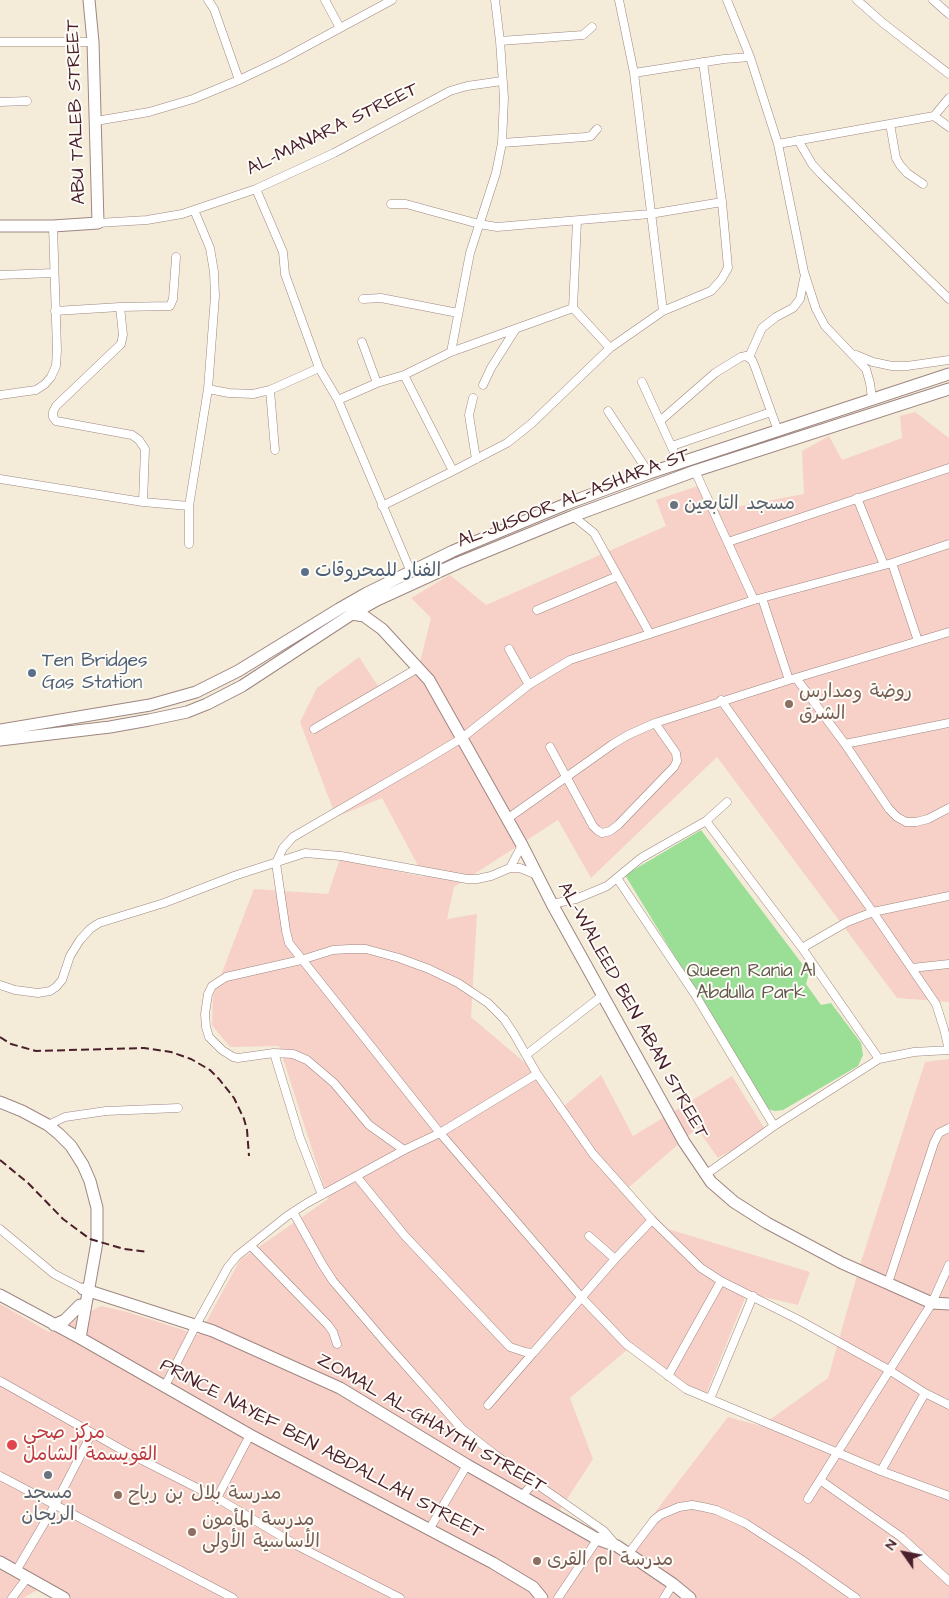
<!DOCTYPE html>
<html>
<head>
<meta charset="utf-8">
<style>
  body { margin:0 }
  #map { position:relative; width:949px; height:1598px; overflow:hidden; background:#f4ecd8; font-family:"Architects Daughter",sans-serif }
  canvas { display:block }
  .north { position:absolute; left:879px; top:1528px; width:50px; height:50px; -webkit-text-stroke:4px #fdfcf7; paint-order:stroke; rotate:303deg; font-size:14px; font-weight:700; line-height:20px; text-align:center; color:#4a1f2b }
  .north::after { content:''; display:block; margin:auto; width:18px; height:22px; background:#4a1f2b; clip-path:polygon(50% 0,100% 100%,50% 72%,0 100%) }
</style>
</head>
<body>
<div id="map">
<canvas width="949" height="1598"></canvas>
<div class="north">N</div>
</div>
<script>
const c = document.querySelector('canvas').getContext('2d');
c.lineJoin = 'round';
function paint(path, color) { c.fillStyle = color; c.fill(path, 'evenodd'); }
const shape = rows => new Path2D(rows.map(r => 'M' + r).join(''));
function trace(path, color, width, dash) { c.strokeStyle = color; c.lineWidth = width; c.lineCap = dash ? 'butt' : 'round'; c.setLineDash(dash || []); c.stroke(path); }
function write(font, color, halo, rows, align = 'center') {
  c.font = font + ' "Architects Daughter","Playpen Sans Arabic",sans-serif'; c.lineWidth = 4; c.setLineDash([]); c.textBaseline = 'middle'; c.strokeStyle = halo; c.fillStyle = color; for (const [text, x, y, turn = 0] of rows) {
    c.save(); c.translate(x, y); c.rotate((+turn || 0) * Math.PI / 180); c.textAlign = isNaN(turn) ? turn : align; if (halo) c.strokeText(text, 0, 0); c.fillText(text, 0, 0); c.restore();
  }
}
const built = shape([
  [915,412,949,438,949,1002,897,998,717,757,591,878,558,820,454,887,447,919,477,914,471,1017,530,1067,560,1109,601,1075,633,1136,732,1076,766,1131,718,1158,697,1128,628,1188,668,1229,810,1272,798,1305,747,1293,704,1399,634,1344,570,1398,593,1459,556,1516,629,1546,728,1417,761,1426,828,1378,860,1265,925,1062,949,1059,949,1598,72,1598,48,1584,23,1598,0,1598,0,1304,49,1332,101,1306,127,1312,199,1335,240,1260,328,1199,279,1046,230,1047,212,1025,213,996,254,889,328,894,340,859,424,877,382,798,336,817,300,722,317,688,359,657,382,692,418,670,431,618,411,598,450,575,486,605,666,526,656,500,701,485,714,511,804,494,802,451,829,436,842,460,902,438,900,416]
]);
const green = shape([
  [701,830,809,973,806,984,821,1005,831,1003,861,1043,863,1055,858,1066,783,1110,775,1111,768,1109,625,875]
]);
const street = shape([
  [208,0,214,9,239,80],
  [325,0,340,28],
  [619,0,634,73,663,311],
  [727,0,750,57],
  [857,0,883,23,949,74],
  [933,0,949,14],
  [500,41,583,35,592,27],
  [0,42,93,42],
  [634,73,724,59,750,57,778,144,804,272,816,309,825,326,866,369,870,383,872,399],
  [0,102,27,101],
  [934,116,949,127],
  [96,121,149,112,193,99,239,80,281,60,392,0],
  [890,124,896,158,900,165,907,173,923,184],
  [798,140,812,164,821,174,949,299],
  [502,143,585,137,591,136,597,129],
  [778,144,934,116,949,98],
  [256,189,283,252,285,274,319,368,338,400,411,572],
  [391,204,406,204,479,224,497,227,650,214,722,202],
  [577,221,573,308,610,348],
  [98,223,147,220,182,214,256,189,334,153,450,91,467,86,502,81],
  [0,275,54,273],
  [363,299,381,298,458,313],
  [120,307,170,306,173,299,176,257],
  [55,311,120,307,123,335,121,344,56,406,53,412,53,417,56,421,132,435,139,440,145,449,143,502],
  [362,342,377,383],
  [451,352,470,253,496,173,502,143,504,98,500,41,495,0],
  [856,355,873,362,892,366,907,366,949,360],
  [749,357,762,328,776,317,793,308,800,299,804,279],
  [404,375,453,471],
  [642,382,679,463],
  [483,385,491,368,515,330],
  [208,389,229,393,253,394,270,390,319,368],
  [270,390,275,450],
  [0,395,36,390,45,384,51,377,56,366,57,350,53,226],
  [473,398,469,415,476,459],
  [338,400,377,383,404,375,451,352,573,308],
  [608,411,649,473],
  [660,421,715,373,741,357,746,356,752,360,755,367,778,431],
  [672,446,771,412],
  [695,471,754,600],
  [0,479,143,502,189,506],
  [857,498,884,565],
  [382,506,453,471,507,443,531,424,610,348,663,311,711,291,721,280,728,268,722,202,703,62],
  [573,516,594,533,650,634],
  [728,542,949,468],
  [189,544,189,506,208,389,215,296,214,272,210,248,194,210],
  [949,544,892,563,754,600,570,660,530,684,462,738,424,761,293,837,283,848,276,863,286,931,289,943,440,1133,582,1298,626,1344,686,1389,881,1471,949,1496],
  [892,563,918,641],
  [762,598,789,680],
  [537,610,618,576],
  [509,649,529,685],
  [796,678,845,744,889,809,897,817,906,822,916,822,928,819,949,808],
  [721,700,873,912,936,1004,944,1029,949,1050],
  [314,729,418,668],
  [845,744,949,723],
  [550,747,593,826,597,830,602,833,610,831,618,825,674,767,677,761,676,753,655,723],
  [507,819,613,744,628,735,655,723,789,680,949,632],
  [706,821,802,948,879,1059],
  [510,868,522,845],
  [617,878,696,996,774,1126],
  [552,904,576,899,607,886,641,858,706,821,727,802],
  [802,948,847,922,873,912,949,896],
  [912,968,949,964],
  [0,985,15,990,38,993,50,991,56,987,62,980,70,956,80,940,90,929,99,923,164,903,234,876,305,853,341,856,467,879,477,879,491,876,510,868,520,868,537,875],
  [274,1053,300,1138,322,1195],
  [526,1055,603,995],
  [48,1125,65,1117,106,1111,178,1108],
  [404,1150,369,1125,334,1083,307,1060,293,1054,274,1053,238,1058,233,1057,222,1050,209,1037,206,1027,205,1014,208,994,212,986,226,977,301,960,333,950,349,949,366,949,399,958,429,969,458,983,488,1003,504,1019,514,1034,537,1074,593,1154,652,1220,701,1268,721,1281,797,1319,889,1370,925,1393,949,1405],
  [705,1175,774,1126,879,1059,914,1052,949,1050],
  [357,1177,405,1236,490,1326,510,1347,525,1352,533,1353,615,1259,652,1220],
  [293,1212,322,1264,333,1281,385,1342,462,1429,498,1457,604,1531,616,1545],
  [0,1229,54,1274,83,1289],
  [589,1236,615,1259],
  [251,1246,328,1325,333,1332,337,1344],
  [888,1283,934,1143,939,1133,949,1128],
  [668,1376,721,1281],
  [0,1381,124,1451,217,1498,298,1546,400,1598],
  [165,1386,196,1325,228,1267,237,1256,287,1216,307,1203,404,1150,440,1133,537,1074],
  [710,1399,753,1296],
  [488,1405,533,1353],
  [881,1471,925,1393],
  [0,1476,233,1598],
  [820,1480,901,1537,949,1581],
  [522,1496,535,1481],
  [217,1498,250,1435],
  [808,1499,932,1303,949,1265],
  [430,1528,467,1465],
  [629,1553,654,1520,660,1515,679,1507,692,1505,703,1507,716,1510,745,1523,799,1558,856,1598],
  [16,1571,55,1505,92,1433],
  [12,1598,27,1578],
  [558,1598,599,1537],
  [664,1598,673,1584]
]);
const secondary = shape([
  [0,226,53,226,98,223,93,42,89,0],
  [352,614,364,616,382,629,429,680,522,845,552,904,684,1142,711,1182,734,1202,767,1223,842,1263,932,1303,949,1304],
  [0,730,150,705,196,692,238,671,339,609,367,593,453,551,566,504,649,473,949,374],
  [0,740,110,727,149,720,187,712,207,704,242,686,352,614,377,600,458,563,573,516,695,471,949,389],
  [0,1102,22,1111,48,1125,59,1134,71,1146,83,1165,90,1181,97,1208,97,1242,80,1338],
  [83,1289,213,1331,340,1388,467,1465,597,1539,617,1546,673,1584,690,1598],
  [0,1295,80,1338,250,1435,493,1563,533,1587,542,1598],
  [54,1325,65,1320,80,1305],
  [0,1562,64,1598]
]);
const rail = shape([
  [0,1037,11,1044,36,1051,144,1048,171,1052,191,1059,210,1070,219,1079,234,1098,244,1119,247,1130,249,1156],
  [0,1160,28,1183,63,1219,90,1239,124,1249,148,1252]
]);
const markers = [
  [674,505,5,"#6b7280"],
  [305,572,5,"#5c6f8a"],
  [32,673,5,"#5c6f8a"],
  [789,704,5,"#8d6e63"],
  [12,1445,6,"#e0444e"],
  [48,1475,5,"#6b7280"],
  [118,1495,5,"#8d6e63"],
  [192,1532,5,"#8d6e63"],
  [537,1561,5,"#8d6e63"]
];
const streetNames = [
  ["ABU TALEB STREET",77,112,-92],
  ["AL-MANARA STREET",333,130,-26],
  ["AL-JUSOOR AL-ASHARA ST",574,499,-21],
  ["AL-WALEED BEN ABAN STREET",632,1011,61],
  ["ZOMAL AL-GHAYTHI STREET",431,1424,30],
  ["PRINCE NAYEF BEN ABDALLAH STREET",321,1450,28]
];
const worshipNames = [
  ["مسجد التابعين",684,505],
  ["مسجد",48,1494,"center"],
  ["الريحان",48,1516,"center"]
];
const serviceNames = [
  ["الفنار للمحروقات",315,572],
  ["Ten Bridges",42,662],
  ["Gas Station",42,684]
];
const educationNames = [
  ["روضة ومدارس",799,693],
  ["الشرق",799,715],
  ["مدرسة بلال بن رباح",128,1495],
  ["مدرسة المأمون",202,1521],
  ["الأساسية الأولى",202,1543],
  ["مدرسة ام القرى",547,1561]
];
const parkNames = [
  ["Queen Rania Al",751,972],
  ["Abdulla Park",751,994]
];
const healthNames = [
  ["مركز صحي",23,1434],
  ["القويسمة الشامل",23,1456]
];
paint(built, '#f7d1c8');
paint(green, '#9bde96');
trace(street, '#9f8682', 9);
trace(secondary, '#9f8682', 13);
trace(street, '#fff', 8);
trace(secondary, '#fff', 11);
trace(rail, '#4a1f2b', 2, [8, 4]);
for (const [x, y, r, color] of markers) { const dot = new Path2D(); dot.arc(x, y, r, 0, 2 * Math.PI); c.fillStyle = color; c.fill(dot); trace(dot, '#fdfcf7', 2); }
write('19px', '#4a1f2b', '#fdfcf7', streetNames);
write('19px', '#5b616d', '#fdfcf7', worshipNames, 'left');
write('19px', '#4e5e75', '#fdfcf7', serviceNames, 'left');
write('19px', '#785e54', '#fdfcf7', educationNames, 'left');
write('19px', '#62584b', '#fdfcf7', parkNames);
write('19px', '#be3a42', '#fdfcf7', healthNames, 'left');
</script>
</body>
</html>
